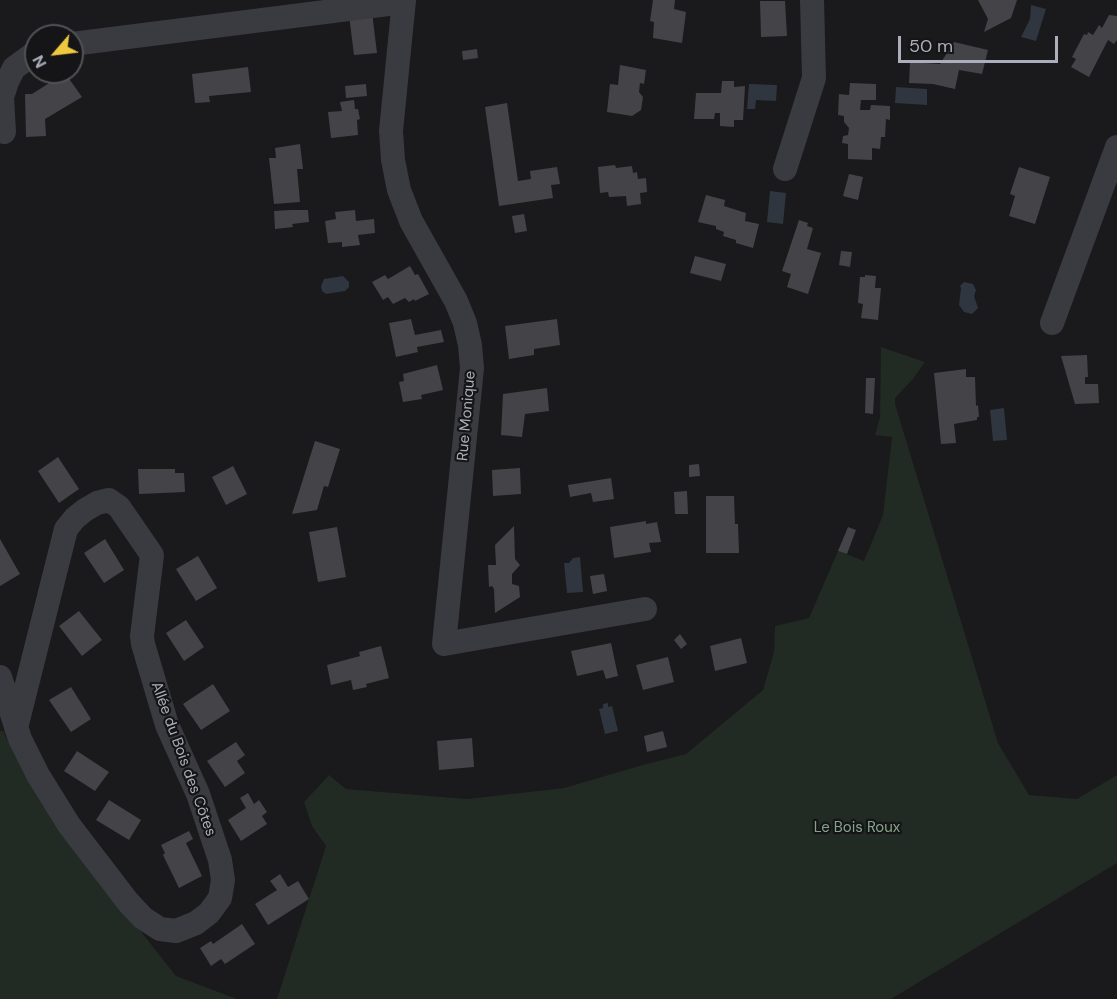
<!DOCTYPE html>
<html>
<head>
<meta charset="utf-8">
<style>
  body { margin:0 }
  #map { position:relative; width:1117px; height:999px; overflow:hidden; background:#1a191b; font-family:"DM Sans",sans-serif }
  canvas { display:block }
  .north { position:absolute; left:24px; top:24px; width:60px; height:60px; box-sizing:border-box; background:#151416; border:2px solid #515258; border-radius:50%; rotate:242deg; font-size:16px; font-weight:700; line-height:24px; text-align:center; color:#acafbb }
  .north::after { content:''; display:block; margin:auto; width:21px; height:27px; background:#eec93f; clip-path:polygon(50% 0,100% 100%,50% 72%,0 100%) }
  .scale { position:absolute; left:898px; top:36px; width:160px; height:27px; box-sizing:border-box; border:3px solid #acafbb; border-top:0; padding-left:8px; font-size:18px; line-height:21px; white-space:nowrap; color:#acafbb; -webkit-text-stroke:4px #151416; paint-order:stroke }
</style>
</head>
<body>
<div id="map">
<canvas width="1117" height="999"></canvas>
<div class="north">N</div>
<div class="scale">50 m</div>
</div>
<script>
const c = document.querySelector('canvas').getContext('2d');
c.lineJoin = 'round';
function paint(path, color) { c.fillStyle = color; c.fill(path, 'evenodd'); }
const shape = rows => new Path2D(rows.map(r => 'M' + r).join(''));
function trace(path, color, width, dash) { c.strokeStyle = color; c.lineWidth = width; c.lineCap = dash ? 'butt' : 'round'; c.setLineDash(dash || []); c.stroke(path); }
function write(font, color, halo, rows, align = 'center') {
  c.font = font + ' "DM Sans",sans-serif'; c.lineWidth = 4.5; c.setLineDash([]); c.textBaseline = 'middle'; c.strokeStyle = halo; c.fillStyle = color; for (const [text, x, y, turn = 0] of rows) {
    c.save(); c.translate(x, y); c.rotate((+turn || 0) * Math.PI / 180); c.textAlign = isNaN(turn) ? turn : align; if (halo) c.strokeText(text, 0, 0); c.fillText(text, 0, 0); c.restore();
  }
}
const green = shape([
  [881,347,925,362,913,379,895,398,895,404,998,743,1029,795,1077,799,1117,775,1117,863,891,999,277,999,326,846,312,826,304,802,329,775,346,789,467,799,564,788,639,766,686,754,763,690,774,652,775,626,809,618,838,551,864,561,883,515,892,437,875,435,880,417],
  [0,731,3,731,27,779,56,824,176,976,237,999,0,999]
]);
const water = shape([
  [1031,5,1046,9,1036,41,1021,37,1030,19],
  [749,84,777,85,776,101,756,100,755,109,747,109],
  [896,87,927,89,927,105,895,103],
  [770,191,786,193,783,224,767,222],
  [343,276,349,282,349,287,345,291,326,294,322,291,321,286,324,279],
  [964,282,973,284,976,290,974,296,978,308,972,314,964,312,959,305,961,288,960,286],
  [1004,408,1007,440,993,441,990,410],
  [580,557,583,592,567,593,564,563,569,563,573,558],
  [608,703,608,707,612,706,618,731,605,734,599,709,603,708,603,704]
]);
const building = shape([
  [653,0,675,0,674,9,686,12,682,43,653,38,654,22,650,21],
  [978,0,1017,0,1011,18,984,32,988,19],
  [760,1,785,1,787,36,761,37],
  [372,12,377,53,354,55,349,15],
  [1109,15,1117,16,1117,40,1114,44,1108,40,1089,77,1071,67,1076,59,1072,57,1084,34,1087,35,1088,32,1093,35,1099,25,1102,28],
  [954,42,988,50,982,74,959,70,955,89,933,84,909,83,910,62,940,64],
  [477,49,478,58,463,60,462,51],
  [620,65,646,70,644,84,640,83,639,92,643,97,641,110,632,116,607,112,610,84,618,85],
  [248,67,251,92,209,96,210,102,195,103,192,74],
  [65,73,82,97,45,119,46,136,26,137,25,94,32,94],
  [722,81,734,81,734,87,745,86,743,120,734,120,734,127,720,126,720,113,715,113,714,119,694,119,696,93,721,93],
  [850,83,876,84,876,100,861,100,860,110,870,110,871,105,890,106,890,120,886,119,885,137,881,137,880,149,872,148,872,160,848,159,848,144,842,143,843,136,848,135,849,128,844,122,844,116,838,115,839,94,849,95],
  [366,84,367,96,346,98,345,86],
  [354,100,355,109,358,109,360,119,357,120,358,135,331,138,328,112,342,111,340,102],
  [507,103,518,181,531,179,530,171,557,167,560,184,551,185,553,198,499,206,485,107],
  [300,144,303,169,297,169,300,202,274,204,269,158,276,158,275,148],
  [615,165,616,168,632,166,633,173,637,172,638,179,646,178,647,192,640,193,641,204,627,206,626,196,609,197,608,192,600,193,598,167],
  [1019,167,1050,177,1035,224,1009,216,1015,196,1010,194],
  [849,174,863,177,858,200,843,196],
  [706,195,725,200,724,206,746,213,745,221,759,224,753,248,736,243,736,240,723,236,724,232,716,229,716,226,698,222],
  [291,210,308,210,309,222,292,224,293,227,275,229,274,211],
  [355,210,356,221,374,219,375,233,358,235,360,245,342,247,342,242,328,243,325,221,336,219,335,212],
  [524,214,527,231,515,233,512,216],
  [799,220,808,223,807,226,813,228,807,249,821,253,808,294,787,287,791,274,782,271],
  [841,251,852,252,850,267,839,265],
  [695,256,726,264,721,281,690,273],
  [410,266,415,275,418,274,429,294,415,301,414,299,409,302,405,298,393,304,388,297,383,300,372,282,385,275,388,279],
  [865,275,876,276,875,288,881,288,878,320,861,318,863,304,858,303,860,277,865,277],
  [411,319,415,335,441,330,444,342,417,347,418,352,396,357,389,323],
  [557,319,560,345,534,349,534,355,509,359,505,326],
  [1087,355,1088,377,1085,377,1085,384,1098,384,1099,403,1075,404,1061,356],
  [437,365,443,390,421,395,422,399,403,402,399,382,404,381,403,374],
  [966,369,966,377,975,377,976,406,978,405,979,417,977,417,977,420,954,424,956,443,941,444,934,373],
  [866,378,875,378,873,414,865,413],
  [547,388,549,411,525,414,522,437,501,435,503,394],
  [315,441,340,449,328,487,324,486,317,510,292,514],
  [58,457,79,489,59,503,38,471],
  [699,464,700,476,689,477,689,465],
  [233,466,247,494,226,505,212,477],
  [520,468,521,494,493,496,492,470],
  [138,469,175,469,175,473,184,473,185,492,139,494],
  [611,478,614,499,593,502,591,493,570,497,568,485],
  [687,491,688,514,675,514,674,492],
  [706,496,734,496,735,524,738,524,739,553,706,553],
  [646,521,646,524,657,522,661,542,649,543,651,552,614,558,610,527],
  [514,526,515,559,520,565,512,574,512,584,519,586,520,597,495,613,494,589,492,586,489,587,488,565,496,565,495,545],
  [337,527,346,577,318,582,309,532],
  [848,527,856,530,847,554,838,551],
  [0,539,20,574,0,586],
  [105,539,124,570,104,583,84,553],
  [198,556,217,588,196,601,176,569],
  [604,574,607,591,593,594,590,576],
  [79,611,102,640,82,656,59,626],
  [186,620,204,647,184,661,166,633],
  [680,634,687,644,681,649,674,640],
  [741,638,747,663,715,671,710,646],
  [611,643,618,676,606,679,603,670,577,676,571,651],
  [381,646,389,678,366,684,367,687,353,690,351,680,331,685,327,665,360,656,359,652],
  [668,657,674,682,643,690,636,665],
  [213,684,230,711,201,730,183,704],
  [71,687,91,719,71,732,49,700],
  [663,731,667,747,647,752,644,736],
  [472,738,474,767,439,770,437,741],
  [236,742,245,755,237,761,245,773,225,787,207,761],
  [77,751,109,772,95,791,64,771],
  [248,793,254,804,259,800,267,812,262,816,267,824,241,841,228,820,246,808,240,798],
  [109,800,141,820,129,840,96,820],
  [189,831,193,839,186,843,202,876,179,888,163,855,165,853,161,845],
  [280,874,288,887,298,881,309,899,268,925,255,904,277,890,270,881],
  [242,924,255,944,225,964,221,959,211,966,200,948,211,941,213,944]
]);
const minor = shape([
  [404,0,391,131,393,160,399,190,411,221,456,301,465,323,470,345,472,368,444,644,645,609],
  [72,44,404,2],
  [4,132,2,97,7,82,14,68,36,52],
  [785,169,814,78,812,0],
  [1052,323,1117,147],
  [0,677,20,739,38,775,69,825,128,902,143,918,160,929,176,931,196,923,209,913,220,898,223,880,220,860,198,794,167,725,143,644,142,636,152,555,119,507,109,500,97,503,85,510,75,518,66,529,16,728]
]);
const streetNames = [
  ["Rue Monique",467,416,-85],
  ["Allée du Bois des Côtes",183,759,70]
];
const parkNames = [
  ["Le Bois Roux",857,828]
];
paint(green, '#212a23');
paint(water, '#2f363f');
paint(building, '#444448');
trace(minor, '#3a3b40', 24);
write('15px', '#acafbb', '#151416', streetNames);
write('15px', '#84a58a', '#151416', parkNames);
</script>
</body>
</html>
